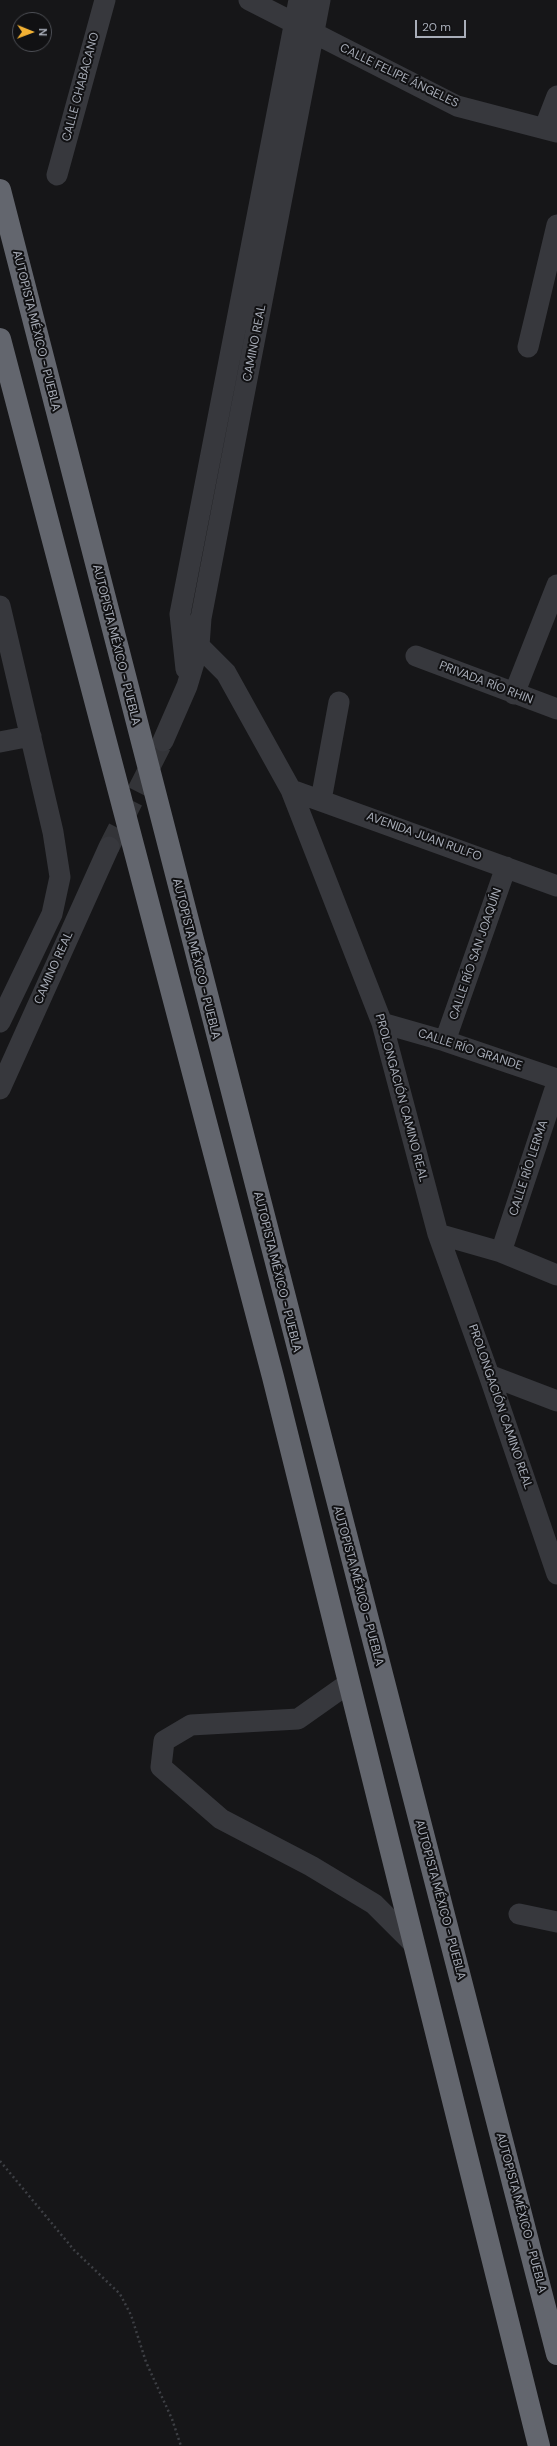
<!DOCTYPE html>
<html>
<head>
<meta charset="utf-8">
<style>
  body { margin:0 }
  #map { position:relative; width:557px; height:2446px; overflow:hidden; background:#161618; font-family:"DM Sans",sans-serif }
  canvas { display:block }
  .north { position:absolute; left:12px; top:12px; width:40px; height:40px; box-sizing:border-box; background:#111113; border:1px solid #4d4f55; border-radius:50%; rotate:91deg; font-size:11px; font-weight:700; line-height:16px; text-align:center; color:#a8adb8 }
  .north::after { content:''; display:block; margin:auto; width:14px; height:18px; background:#f2b134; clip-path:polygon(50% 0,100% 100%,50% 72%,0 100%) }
  .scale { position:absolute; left:415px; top:20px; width:51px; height:18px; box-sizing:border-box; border:2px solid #a8adb8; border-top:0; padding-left:5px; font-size:12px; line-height:14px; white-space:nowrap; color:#a8adb8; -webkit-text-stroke:3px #111113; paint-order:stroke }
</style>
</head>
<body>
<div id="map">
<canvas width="557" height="2446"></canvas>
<div class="north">N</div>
<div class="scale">20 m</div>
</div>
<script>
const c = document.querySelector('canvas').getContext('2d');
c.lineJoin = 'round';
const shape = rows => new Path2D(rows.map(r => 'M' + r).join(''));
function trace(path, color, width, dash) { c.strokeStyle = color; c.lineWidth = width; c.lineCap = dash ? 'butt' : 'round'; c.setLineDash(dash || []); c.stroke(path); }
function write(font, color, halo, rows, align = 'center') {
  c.font = font + ' "DM Sans",sans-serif'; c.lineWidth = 4; c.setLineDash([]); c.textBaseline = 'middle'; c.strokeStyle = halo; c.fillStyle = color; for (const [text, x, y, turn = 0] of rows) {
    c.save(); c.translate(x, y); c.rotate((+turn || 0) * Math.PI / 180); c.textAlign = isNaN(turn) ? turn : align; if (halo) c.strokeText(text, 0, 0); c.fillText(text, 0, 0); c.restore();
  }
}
const minorTunnel = shape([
  [109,847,163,741]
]);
const path = shape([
  [0,2161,74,2250,120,2294,131,2315,146,2362,172,2419,181,2446]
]);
const minor = shape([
  [249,0,457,106,557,132],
  [545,127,557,96],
  [57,175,105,0],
  [528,347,557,225],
  [0,606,53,832,60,877,52,914,0,1022],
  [199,646,226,673,291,790,382,1023,438,1234,489,1375,557,1574],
  [416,656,557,709],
  [186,669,180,614,299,0],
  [514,694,557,585],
  [163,741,187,686,199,646,201,618,320,0],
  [0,742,31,736],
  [291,790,557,886],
  [321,800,339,702],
  [382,1023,445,1041,557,1079],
  [445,1041,506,867],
  [0,1089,109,847],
  [438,1234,501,1252,557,1275],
  [501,1252,557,1083],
  [489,1375,557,1401],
  [349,1683,298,1719,191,1725,164,1741,161,1767,221,1819,311,1866,374,1904,414,1944],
  [519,1914,557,1922]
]);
const highway = shape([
  [0,190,557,2354],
  [0,339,273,1377,539,2446]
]);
const streetNames = [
  ["CALLE FELIPE ÁNGELES",399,76,26],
  ["CALLE CHABACANO",81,87,-75],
  ["AUTOPISTA MÉXICO - PUEBLA",36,331,76],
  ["CAMINO REAL",255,343,-79],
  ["AUTOPISTA MÉXICO - PUEBLA",116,645,76],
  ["PRIVADA RÍO RHIN",486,683,21],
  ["AVENIDA JUAN RULFO",424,837,20],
  ["CALLE RÍO SAN JOAQUÍN",476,954,-71],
  ["AUTOPISTA MÉXICO - PUEBLA",196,959,76],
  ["CAMINO REAL",54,968,-66],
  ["CALLE RÍO GRANDE",470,1050,18],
  ["PROLONGACIÓN CAMINO REAL",401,1098,75],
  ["CALLE RÍO LERMA",529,1168,-72],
  ["AUTOPISTA MÉXICO - PUEBLA",277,1272,76],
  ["PROLONGACIÓN CAMINO REAL",500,1407,71],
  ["AUTOPISTA MÉXICO - PUEBLA",358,1586,75],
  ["AUTOPISTA MÉXICO - PUEBLA",440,1900,75],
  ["AUTOPISTA MÉXICO - PUEBLA",521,2213,75]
];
trace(minorTunnel, '#333438', 21, [21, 10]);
trace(path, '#3d3f44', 2.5, [2, 3]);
trace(minor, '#37383d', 21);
trace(highway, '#63666e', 22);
write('12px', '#a8adb8', '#111113', streetNames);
</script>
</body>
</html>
